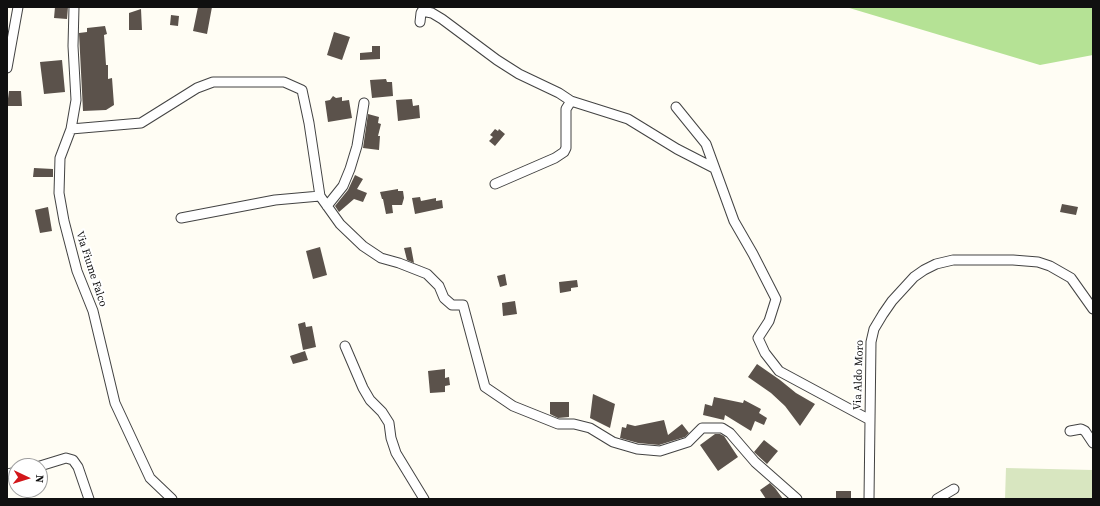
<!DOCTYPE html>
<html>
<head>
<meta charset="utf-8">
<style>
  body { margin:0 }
  #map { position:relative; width:1100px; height:506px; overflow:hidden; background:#fffdf4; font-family:"Source Serif 4",serif }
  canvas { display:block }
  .frame { position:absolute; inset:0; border:8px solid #101010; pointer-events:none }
  .north { position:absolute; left:8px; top:458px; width:40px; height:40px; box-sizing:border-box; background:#fff; border:1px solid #9f9f9f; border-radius:50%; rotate:94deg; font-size:11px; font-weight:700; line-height:16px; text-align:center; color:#101010 }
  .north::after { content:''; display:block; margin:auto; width:14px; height:18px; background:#d2161a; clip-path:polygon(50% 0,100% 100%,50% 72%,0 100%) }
</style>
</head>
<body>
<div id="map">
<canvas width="1100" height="506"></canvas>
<div class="frame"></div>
<div class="north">N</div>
</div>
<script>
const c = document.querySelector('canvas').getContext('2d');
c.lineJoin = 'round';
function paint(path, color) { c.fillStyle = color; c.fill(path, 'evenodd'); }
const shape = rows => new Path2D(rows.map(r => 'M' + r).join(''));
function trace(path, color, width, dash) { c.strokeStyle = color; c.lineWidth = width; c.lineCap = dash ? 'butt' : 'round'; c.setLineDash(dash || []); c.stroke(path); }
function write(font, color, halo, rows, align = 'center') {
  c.font = font + ' "Source Serif 4",serif'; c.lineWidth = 4; c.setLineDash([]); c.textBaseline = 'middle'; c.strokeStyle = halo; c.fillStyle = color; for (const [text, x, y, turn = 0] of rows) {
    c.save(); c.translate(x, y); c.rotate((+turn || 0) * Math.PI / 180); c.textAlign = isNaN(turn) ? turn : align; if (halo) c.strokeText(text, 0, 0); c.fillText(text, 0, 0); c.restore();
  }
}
const forest = shape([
  [846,7,1093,7,1093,55,1040,65]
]);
const cemetery = shape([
  [1006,468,1093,470,1093,499,1005,499]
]);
const building = shape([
  [55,7,68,7,67,19,54,18],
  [198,7,212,7,207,34,193,31],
  [141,9,142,30,129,30,129,13],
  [171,15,179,16,178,26,170,25],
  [105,26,107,34,104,35,106,65,108,65,108,79,112,78,114,105,106,110,83,111,79,33,87,32,87,28],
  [334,32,350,37,342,60,327,55],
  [372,46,380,46,380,59,360,60,360,53,372,52],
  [62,60,65,92,44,94,40,62],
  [386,79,387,82,392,82,393,96,372,98,370,80],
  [9,91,21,91,22,106,7,106],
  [333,96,336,98,342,97,342,101,349,100,352,118,328,122,325,101,330,100],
  [412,99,413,106,419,105,420,118,398,121,396,100],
  [368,114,379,117,378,123,381,124,378,136,380,136,379,150,363,148],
  [495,129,498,131,499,129,505,134,495,146,489,141,493,137,490,135],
  [34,168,53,169,53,177,33,177],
  [355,175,363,179,357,189,367,193,363,202,354,199,339,212,335,206,348,190],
  [398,189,398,191,403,191,404,198,402,205,392,205,393,213,386,214,383,199,382,199,380,192],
  [420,197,421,201,436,198,436,201,442,200,443,208,415,214,412,198],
  [1062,204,1078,207,1076,215,1060,212],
  [48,207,52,231,40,233,35,210],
  [320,247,327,275,313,279,306,251],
  [411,247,414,263,407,260,404,248],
  [505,274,507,285,500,287,497,276],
  [577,280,578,287,571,288,571,291,560,293,559,282],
  [515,301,517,314,503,316,502,303],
  [305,322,306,327,312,326,316,347,303,350,298,324],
  [305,351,308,360,293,364,290,356],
  [757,364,780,380,796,393,815,404,800,426,785,406,771,393,748,377],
  [445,369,445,378,449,377,450,385,445,386,445,392,430,393,428,371],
  [593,394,615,404,610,428,590,418],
  [714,397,743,403,744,400,761,409,759,413,767,418,764,425,755,421,751,431,725,415,724,420,703,415,705,404,712,406],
  [550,402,569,402,569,417,558,418,550,414],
  [664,420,668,435,682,424,689,433,685,437,659,445,638,443,620,438,622,427,626,428,627,424,635,426],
  [715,434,720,434,724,436,738,457,718,471,700,445],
  [764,440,778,451,767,464,754,452],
  [770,483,775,488,783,499,766,499,760,490],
  [836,491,851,491,851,499,836,499]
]);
const street = shape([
  [74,7,73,46,76,100,71,129,60,158,59,193,64,221,77,271,93,311,115,403,150,478,172,499],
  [420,22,421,13,422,11,432,13,442,19,497,60,519,74,559,93,571,101,628,119,677,149,714,168],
  [7,68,18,7],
  [676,107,706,144,734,221,753,254,776,299,769,321,758,338,765,353,779,371,870,420],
  [71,129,141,123,197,88,213,82,284,82,302,90,309,123,320,196,340,224,363,246,381,258,399,263,427,274,439,286,444,298,452,305,463,305,485,387,513,406,558,424,574,424,590,428,613,442,637,449,660,451,688,442,702,428,722,428,730,433,755,462,797,499],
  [495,184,555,158,564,152,566,148,566,109,571,101],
  [327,206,343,186,350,169,357,146,364,103],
  [181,218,275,200,320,196],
  [345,346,363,388,370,400,382,412,389,423,391,438,396,453,424,499],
  [1070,431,1081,429,1085,431,1093,443],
  [40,466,66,458,73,460,78,467,89,499],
  [7,474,16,472],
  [869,499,871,342,874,329,883,314,892,301,914,277,924,270,936,264,953,260,1013,260,1038,262,1050,266,1071,278,1093,309],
  [937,499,954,489]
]);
const streetNames = [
  ["Via Fiume Falco",91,269,72],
  ["Via Aldo Moro",859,375,-88]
];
paint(forest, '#b5e295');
paint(cemetery, '#d8e6c0');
paint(building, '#5b524b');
trace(street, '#434343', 11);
trace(street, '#fff', 9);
write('11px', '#101010', '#fff', streetNames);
</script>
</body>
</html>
